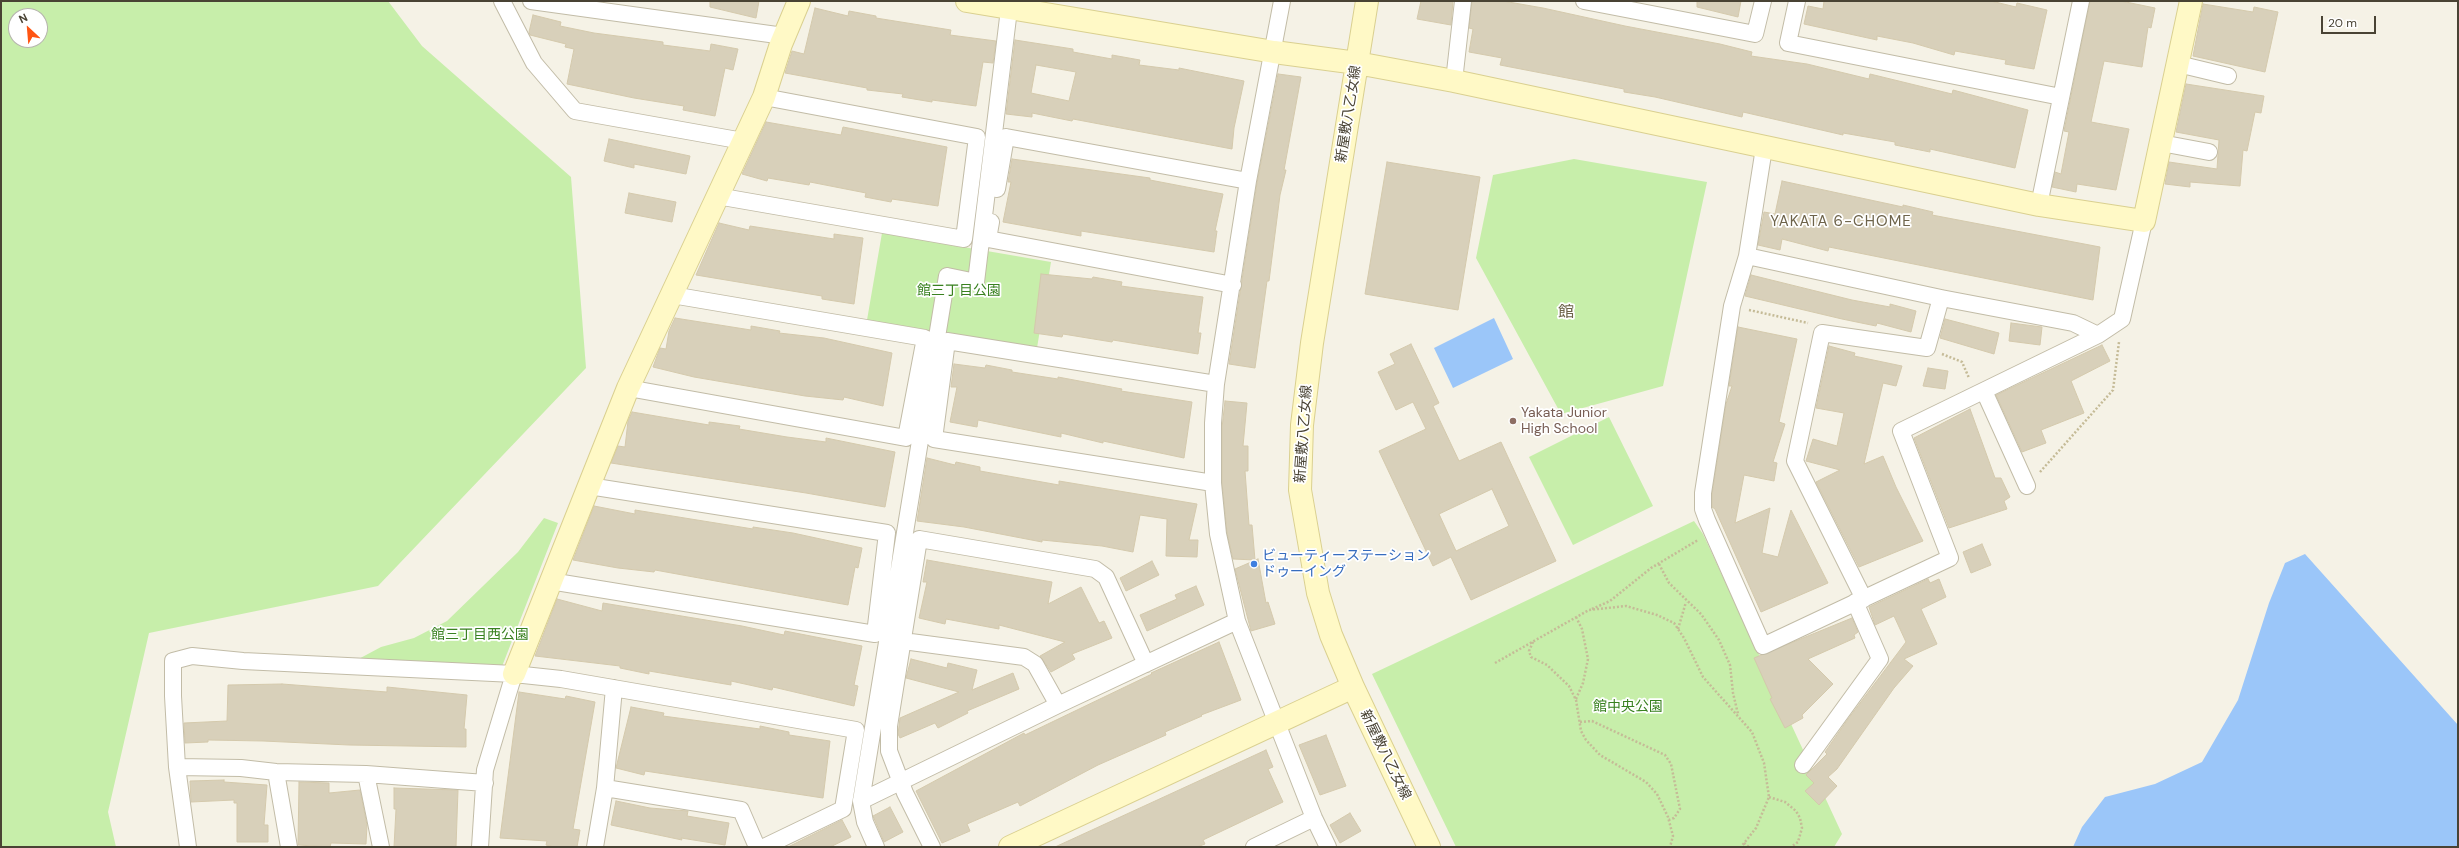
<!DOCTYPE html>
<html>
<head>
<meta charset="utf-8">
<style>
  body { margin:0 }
  #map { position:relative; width:2459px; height:848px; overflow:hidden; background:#f5f2e6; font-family:"DM Sans",sans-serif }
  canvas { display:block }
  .frame { position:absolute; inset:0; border:2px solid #494334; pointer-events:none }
  .north { position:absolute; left:8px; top:8px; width:40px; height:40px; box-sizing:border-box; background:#fff; border:1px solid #b6b4ae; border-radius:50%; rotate:334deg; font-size:11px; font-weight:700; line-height:16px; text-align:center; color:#494334 }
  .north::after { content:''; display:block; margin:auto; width:14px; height:18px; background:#ff5513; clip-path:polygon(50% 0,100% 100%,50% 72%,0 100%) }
  .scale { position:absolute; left:2321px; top:16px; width:55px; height:18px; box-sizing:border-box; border:2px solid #494334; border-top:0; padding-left:5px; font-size:12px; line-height:14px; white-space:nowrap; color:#494334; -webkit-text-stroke:3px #fff; paint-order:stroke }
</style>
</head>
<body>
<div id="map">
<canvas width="2459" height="848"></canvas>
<div class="frame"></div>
<div class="north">N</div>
<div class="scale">20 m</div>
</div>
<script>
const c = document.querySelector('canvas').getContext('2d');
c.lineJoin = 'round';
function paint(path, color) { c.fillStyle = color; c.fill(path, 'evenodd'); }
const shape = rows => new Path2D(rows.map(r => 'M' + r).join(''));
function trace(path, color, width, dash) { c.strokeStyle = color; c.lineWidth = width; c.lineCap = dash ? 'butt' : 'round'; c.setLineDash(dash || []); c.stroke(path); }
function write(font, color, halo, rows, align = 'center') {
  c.font = font + ' "DM Sans","Noto Sans JP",sans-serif'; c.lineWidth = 3.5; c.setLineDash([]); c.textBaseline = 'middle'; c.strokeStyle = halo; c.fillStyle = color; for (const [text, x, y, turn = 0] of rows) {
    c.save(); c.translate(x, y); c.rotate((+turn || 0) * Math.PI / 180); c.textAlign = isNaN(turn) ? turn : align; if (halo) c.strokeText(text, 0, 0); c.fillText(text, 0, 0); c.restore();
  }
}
const green = shape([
  [1,1,388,1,422,46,571,177,586,368,378,586,149,633,108,812,116,847,1,847],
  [16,16,40,16,40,40,16,40],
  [1574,159,1707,182,1663,386,1561,414,1476,258,1493,175],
  [882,233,1051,262,1037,348,867,320],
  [1609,417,1653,506,1573,545,1529,457],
  [544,518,558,523,501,669,353,662,381,647,414,638,447,621,518,552],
  [1694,521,1703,534,1842,834,1834,847,1456,847,1372,674]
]);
const water = shape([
  [1494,318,1513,359,1453,388,1434,348],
  [2305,554,2458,725,2458,847,2073,847,2082,827,2105,797,2155,784,2202,762,2238,700,2269,603,2285,563]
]);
const building = shape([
  [710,1,759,1,756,18,710,7,710,1],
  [1421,1,1453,1,1451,25,1417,19,1421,1],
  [1472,1,1503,1,1543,8,1625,26,1720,44,1752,52,1751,56,1807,64,1869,79,1870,74,1952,94,1953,90,2028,110,2015,168,1930,149,1930,152,1895,145,1895,142,1843,133,1843,135,1743,112,1742,117,1655,97,1624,92,1624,89,1500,65,1502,58,1469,52,1473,29,1469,28,1472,1],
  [1697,1,1741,1,1738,17,1697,7,1697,1],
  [1824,1,1991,1,2016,7,2017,3,2047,10,2034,69,2005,64,2006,60,1955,51,1954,55,1913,43,1877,36,1877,40,1804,24,1808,6,1823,9,1824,1],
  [2090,1,2121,1,2155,8,2151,28,2148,27,2142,67,2104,61,2091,122,2129,129,2116,190,2077,184,2076,192,2052,187,2055,172,2061,174,2069,132,2064,131,2090,1],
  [2203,4,2253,12,2254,7,2278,12,2265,72,2193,56,2203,4],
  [815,8,848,16,849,11,876,16,876,18,951,30,950,35,996,41,993,63,983,62,976,106,932,100,932,102,902,97,903,94,867,90,867,88,785,73,792,51,804,54,815,8],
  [533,15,561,22,560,26,594,33,663,42,663,45,710,51,711,44,738,49,733,70,725,68,715,116,683,110,684,106,634,98,567,84,574,49,565,47,566,44,530,35,529,32,533,15],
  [1015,40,1073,49,1073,52,1112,59,1112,55,1140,60,1139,65,1179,70,1179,68,1244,81,1234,128,1232,149,1073,119,1072,121,1032,113,1032,117,1006,114,1015,40],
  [1036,65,1076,72,1069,101,1031,93,1036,65],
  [1278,74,1301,77,1284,170,1286,170,1280,195,1269,281,1267,281,1255,368,1229,364,1257,183,1278,74],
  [2186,84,2264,96,2261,113,2255,112,2247,151,2243,150,2240,186,2190,182,2190,187,2165,184,2169,162,2217,169,2219,140,2176,132,2186,84],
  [766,122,841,135,843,127,947,147,938,206,892,199,891,202,865,197,866,193,810,182,809,185,768,178,767,181,742,174,766,122],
  [609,139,690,156,686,174,634,164,634,168,604,161,609,139],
  [1012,159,1150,178,1150,180,1223,194,1215,231,1217,231,1214,252,1081,231,1081,236,1003,222,1011,182,1008,182,1012,159],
  [1387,162,1480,177,1458,310,1365,294,1387,162],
  [1782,181,1903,207,1903,205,1933,212,1932,215,2100,247,2093,300,1829,247,1828,251,1782,239,1780,250,1758,245,1764,212,1775,214,1782,181],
  [629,193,676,202,672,222,625,213,629,193],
  [719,223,749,230,750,226,834,239,834,234,863,238,854,304,822,299,822,296,696,275,719,223],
  [1041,274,1092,279,1093,277,1122,282,1121,286,1203,297,1198,333,1201,333,1198,354,1113,340,1112,342,1063,334,1062,337,1034,333,1041,274],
  [1751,275,1852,300,1890,307,1890,304,1916,311,1911,332,1877,323,1876,326,1842,319,1745,296,1751,275],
  [675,318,751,330,751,326,780,331,779,333,824,338,892,353,883,406,844,397,843,400,805,396,694,377,653,367,660,348,666,349,669,331,675,318],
  [1945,319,1999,333,1994,354,1940,338,1945,319],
  [2011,323,2042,327,2040,345,2009,341,2011,323],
  [1738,327,1797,339,1779,422,1785,424,1773,462,1777,463,1774,481,1744,475,1735,523,1770,508,1762,553,1778,557,1791,510,1828,583,1761,612,1715,509,1712,507,1712,494,1726,404,1732,386,1729,386,1738,327],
  [1411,344,1439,403,1433,406,1459,461,1501,442,1556,561,1471,600,1451,557,1433,566,1379,451,1426,429,1413,402,1396,410,1378,372,1395,364,1390,354,1411,344],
  [1492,489,1509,526,1456,551,1439,514,1492,489],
  [2102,345,2110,361,2071,381,2084,413,2041,430,2046,443,2022,452,1996,395,2102,345],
  [1829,346,1855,353,1854,356,1902,366,1896,386,1883,383,1864,464,1883,456,1896,487,1923,541,1859,567,1816,482,1840,470,1806,461,1813,439,1837,446,1844,413,1816,408,1829,346],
  [954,364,985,368,986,365,1012,370,1012,372,1058,379,1058,377,1122,389,1121,391,1192,402,1184,458,1103,441,1103,443,1061,433,1061,437,978,420,977,427,950,422,957,387,951,387,954,364],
  [1928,368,1948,371,1945,389,1923,386,1928,368],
  [1225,401,1247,403,1243,446,1248,446,1248,471,1245,471,1249,525,1252,525,1255,560,1233,559,1227,533,1222,483,1222,428,1225,401],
  [1970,409,1995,478,2001,478,2010,497,2004,501,2007,509,1949,528,1914,438,1970,409],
  [632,412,709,425,709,422,740,426,739,429,787,437,826,442,826,438,895,452,885,507,806,493,611,463,618,446,625,447,628,421,632,412],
  [927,458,955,465,956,462,980,467,980,471,1059,485,1059,481,1197,504,1189,540,1198,540,1197,557,1166,556,1167,519,1140,515,1133,552,1102,546,1042,540,1042,542,964,527,917,521,927,458],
  [594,506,635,514,635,510,753,529,753,527,793,533,862,548,858,568,855,567,848,605,655,570,654,572,618,568,573,560,594,506],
  [1982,544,1991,565,1971,573,1963,552,1982,544],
  [1258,559,1266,603,1268,602,1275,624,1251,631,1235,569,1258,559],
  [927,560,1052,582,1048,604,1081,587,1099,623,1104,621,1112,638,1072,654,1075,659,1051,672,1040,656,1065,642,999,625,999,629,946,619,945,624,919,618,927,582,923,582,927,560],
  [1152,561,1159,575,1126,591,1120,578,1152,561],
  [1928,579,1930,583,1939,579,1946,597,1921,609,1937,644,1904,659,1913,666,1894,688,1837,769,1828,777,1837,786,1819,805,1805,791,1814,783,1806,775,1827,754,1825,752,1848,719,1906,642,1894,616,1875,625,1869,607,1928,579],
  [1196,586,1204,605,1147,631,1140,615,1177,599,1175,595,1196,586],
  [557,599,602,611,603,603,742,626,784,635,785,631,862,646,854,685,858,686,854,706,773,687,772,690,731,681,731,685,649,671,649,674,620,668,620,666,535,656,557,599],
  [1852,618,1858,632,1854,635,1855,638,1808,659,1833,684,1802,715,1803,718,1785,728,1770,699,1772,698,1754,658,1852,618],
  [1219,642,1241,700,1201,715,1202,716,1165,732,1166,735,1098,765,1020,806,1018,802,967,824,970,831,942,843,916,791,1024,733,1025,735,1152,674,1151,673,1219,642],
  [911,659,947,668,948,663,977,670,972,690,1013,673,1019,689,967,711,968,713,938,728,935,723,900,738,898,734,900,718,959,692,906,678,911,659],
  [282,684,387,692,387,687,467,695,464,729,466,729,466,747,349,745,263,741,208,740,208,742,185,743,184,723,227,721,228,685,282,684],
  [519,692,565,699,566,696,595,702,573,829,580,830,577,847,554,847,546,845,547,841,500,838,519,692],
  [631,707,664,713,663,716,760,729,760,726,789,732,789,735,830,741,823,798,645,771,644,775,616,768,631,707],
  [1326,735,1346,786,1320,795,1299,745,1326,735],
  [1266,750,1273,767,1268,769,1283,802,1203,840,1205,844,1197,847,1055,847,1266,750],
  [224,780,224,782,267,785,264,825,268,825,268,842,237,842,237,803,234,803,234,800,191,802,190,781,224,780],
  [299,782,329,783,329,793,360,790,367,825,366,844,331,843,330,847,298,845,299,782],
  [394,788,458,790,456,847,394,847,396,809,394,809,394,788],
  [616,801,650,808,688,811,687,816,729,823,725,845,681,838,682,840,611,825,616,801],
  [890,807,903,832,884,842,873,816,890,807],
  [1350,813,1361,831,1340,843,1330,825,1350,813],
  [842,820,851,837,830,847,788,847,842,820]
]);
const path = shape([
  [1749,310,1808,323],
  [1942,354,1962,362,1969,378],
  [2040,472,2113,390,2119,342],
  [1659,564,1669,583,1701,614,1719,640,1730,665,1733,693,1738,714],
  [1592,609,1610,601,1651,568,1698,540],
  [1576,617,1582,629,1588,659,1583,683,1576,699],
  [1678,629,1686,602],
  [1533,642,1529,651,1531,657,1547,665,1569,686,1576,700,1581,731,1586,740,1600,755,1646,782,1657,794,1668,817,1673,836,1670,847],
  [1495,663,1589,610,1626,606,1657,615,1674,623,1684,638,1703,677,1752,732,1764,763,1769,797,1756,828,1741,847],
  [1580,722,1592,721,1665,755,1671,764,1680,809,1674,818,1669,820],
  [1769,797,1785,802,1796,811,1800,818,1802,828,1798,842,1791,847],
  [1744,843,1749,847]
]);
const street = shape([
  [502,1,534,63,575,111,743,141],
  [531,1,784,36],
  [1282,1,1248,181,1216,384,1213,423,1213,483,1218,534,1237,621,1314,818,1328,847],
  [1584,1,1755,34,1763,1],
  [1797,1,1788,43,2061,97],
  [2178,64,2228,76],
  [1454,81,1463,1],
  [2161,143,2209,152],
  [1764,148,1747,256,1732,306,1703,493,1703,509,1707,520,1763,646,1950,558,1901,431,2098,335,2122,319,2144,221],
  [997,189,1006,137,1248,181],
  [717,196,964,239,977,137,764,97],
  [2039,205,2081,1],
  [991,222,988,239,1233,285],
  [1747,256,1941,298,2073,323,2098,335],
  [628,388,906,438,925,338,672,295],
  [1984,391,2027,486],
  [1213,483,934,439,947,341,1216,384],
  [550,581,875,634,887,533,589,486],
  [1864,599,1795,461,1822,333,1927,348,1941,298],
  [903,641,1024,657,1035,664,1058,705],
  [1803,765,1880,659,1855,602],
  [177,767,241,768,276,772,366,774,485,783],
  [276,772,289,847],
  [366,774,381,847],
  [605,788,741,810,757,847],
  [861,801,947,276,976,282,1010,1],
  [188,847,177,767,173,696,173,661,192,656,243,661,514,674,561,679,856,730,843,809,764,847],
  [480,847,485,770,514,674],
  [595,847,605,788,614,688],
  [876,847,865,822,861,801,1058,705,1237,621],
  [932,847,905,793,889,751,889,726,919,539,1095,569,1106,577,1146,664],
  [1254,847,1314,818]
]);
const secondary = shape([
  [967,1,1274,52,1357,63,1454,81,2039,205,2144,221,2191,1],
  [1367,1,1312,343,1302,425,1300,490,1318,593,1331,635,1353,687,1429,847],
  [514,674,628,388,764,97,781,44,799,1],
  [1010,847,1353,687]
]);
const markers = [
  [1513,421,4,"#8d6e63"],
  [1254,564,4,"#3f7fe0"]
];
const streetNames = [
  ["新屋敷八乙女線",1349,114,-81],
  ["新屋敷八乙女線",1304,434,-86],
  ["新屋敷八乙女線",1385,755,64]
];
const parkNames = [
  ["館三丁目公園",959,291],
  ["館三丁目西公園",480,635],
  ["館中央公園",1628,707]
];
const educationNames = [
  ["Yakata Junior",1521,413],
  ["High School",1521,429]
];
const shopNames = [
  ["ビューティーステーション",1262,556],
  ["ドゥーイング",1262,572]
];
const neighbourhoodNames = [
  ["YAKATA 6-CHOME",1841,222]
];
const quarterNames = [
  ["館",1566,313]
];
paint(green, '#c7eeaa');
paint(water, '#9bc6f9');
paint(building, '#d8d0ba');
trace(building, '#d4c9ac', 1);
trace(street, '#c2bca7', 18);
trace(secondary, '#dad090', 24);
trace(path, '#c5bb97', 2.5, [2, 2]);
trace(street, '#fff', 16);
trace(secondary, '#fff9c6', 22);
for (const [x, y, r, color] of markers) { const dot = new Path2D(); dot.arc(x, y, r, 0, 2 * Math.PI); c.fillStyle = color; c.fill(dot); trace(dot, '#fff', 1.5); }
write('14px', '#494334', '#fff', streetNames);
write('14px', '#398120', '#fff', parkNames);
write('14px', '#785e54', '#fff', educationNames, 'left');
write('14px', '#366cbe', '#fff', shopNames, 'left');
c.letterSpacing = '1px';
write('15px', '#6d634a', '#fff', neighbourhoodNames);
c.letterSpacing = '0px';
write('16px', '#6d634a', '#fff', quarterNames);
</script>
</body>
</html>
